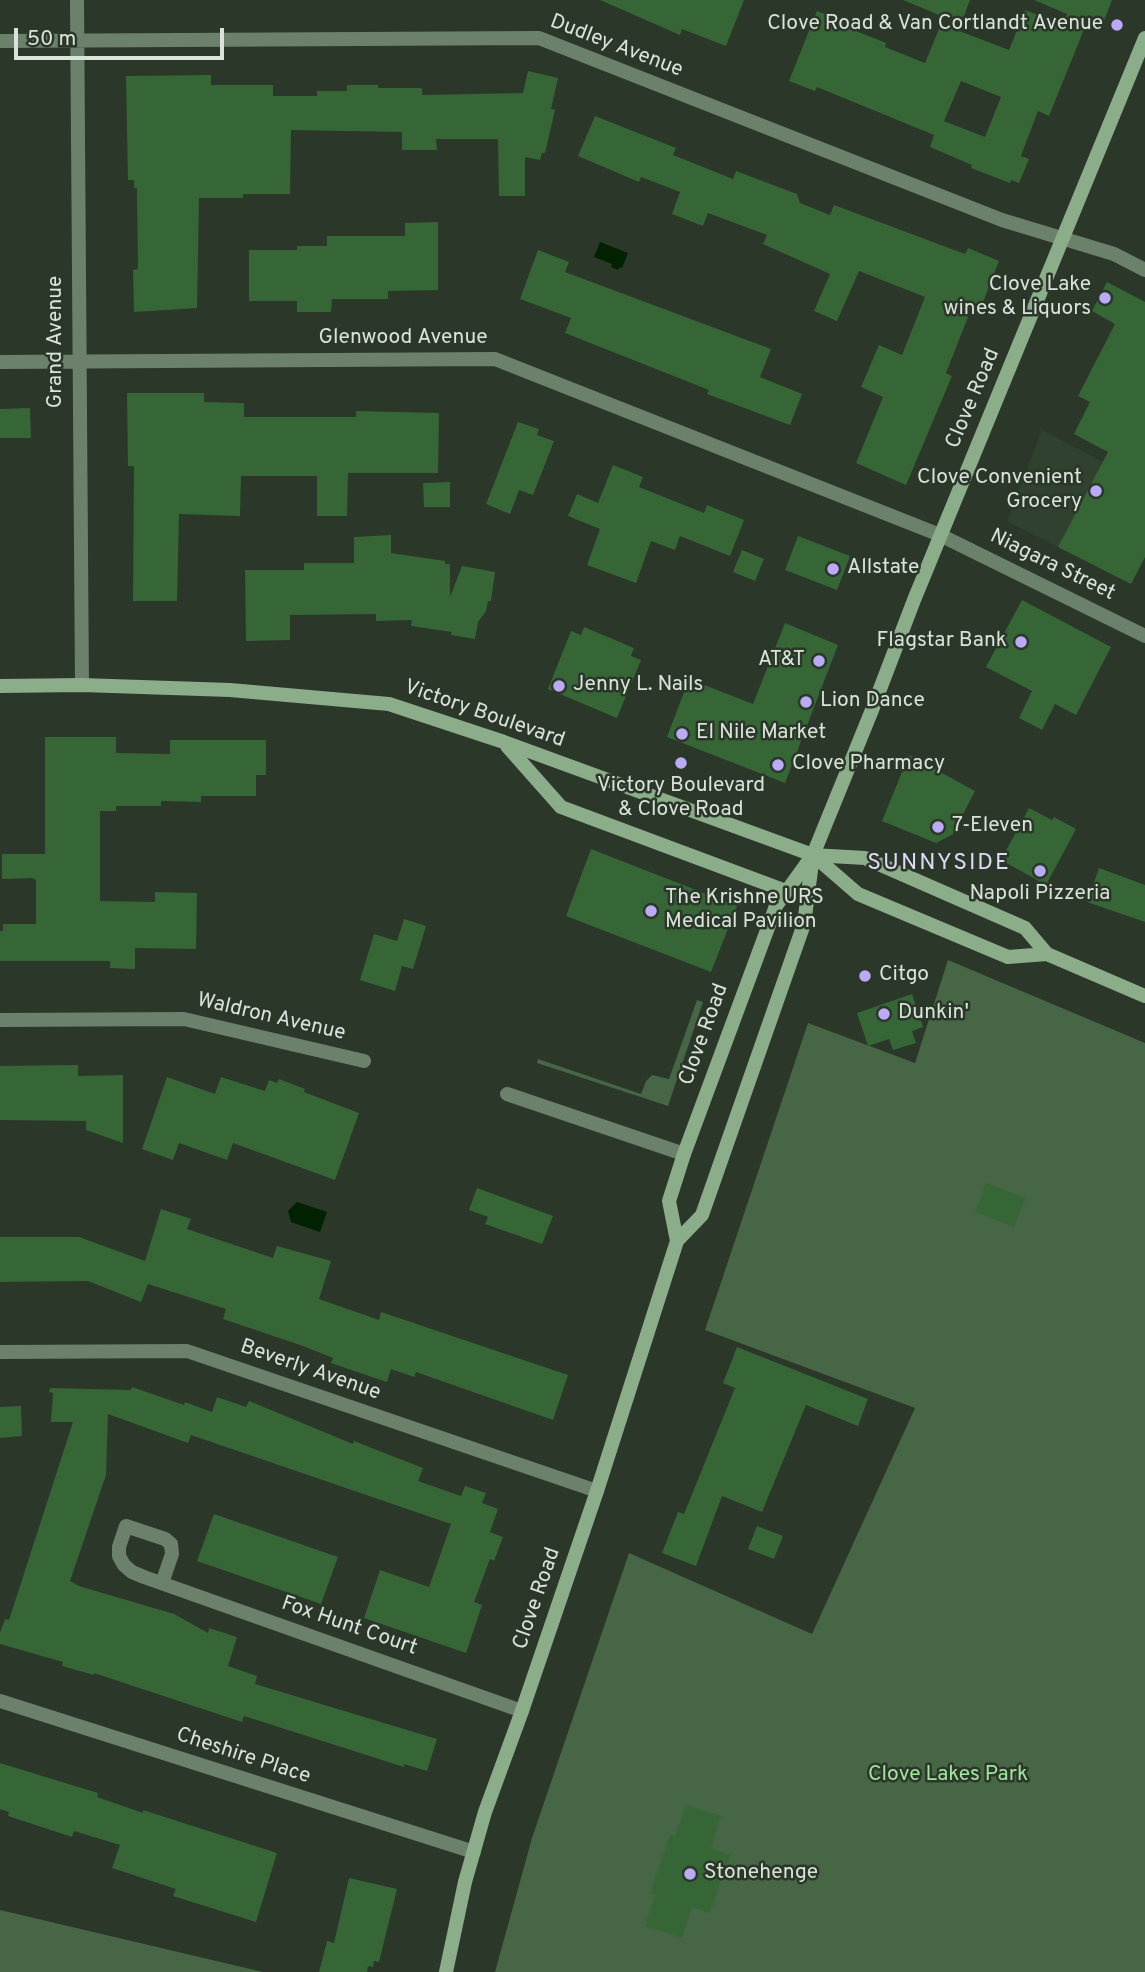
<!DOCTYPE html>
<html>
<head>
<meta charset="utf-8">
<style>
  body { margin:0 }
  #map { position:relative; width:1145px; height:1972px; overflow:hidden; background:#2a3729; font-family:Overpass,sans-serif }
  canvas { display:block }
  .scale { position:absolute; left:14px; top:28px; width:210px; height:32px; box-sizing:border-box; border:4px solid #dae3da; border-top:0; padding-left:9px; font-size:21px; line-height:24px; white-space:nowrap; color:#dae3da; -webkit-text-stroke:5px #2a3729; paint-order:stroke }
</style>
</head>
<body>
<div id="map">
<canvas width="1145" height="1972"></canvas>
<div class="scale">50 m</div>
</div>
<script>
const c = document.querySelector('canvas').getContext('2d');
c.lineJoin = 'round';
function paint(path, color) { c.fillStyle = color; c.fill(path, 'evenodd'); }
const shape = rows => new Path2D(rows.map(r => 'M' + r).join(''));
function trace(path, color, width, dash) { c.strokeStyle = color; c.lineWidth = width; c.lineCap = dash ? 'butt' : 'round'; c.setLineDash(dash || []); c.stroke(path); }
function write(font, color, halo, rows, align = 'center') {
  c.font = font + ' Overpass,sans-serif'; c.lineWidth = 5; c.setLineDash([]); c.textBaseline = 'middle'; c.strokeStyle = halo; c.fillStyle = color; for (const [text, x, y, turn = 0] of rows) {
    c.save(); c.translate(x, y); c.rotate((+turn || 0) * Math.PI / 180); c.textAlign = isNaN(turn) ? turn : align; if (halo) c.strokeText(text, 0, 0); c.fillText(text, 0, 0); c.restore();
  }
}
const built = shape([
  [1042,430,1145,484,1145,557,1131,584,1007,521]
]);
const green = shape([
  [948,960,1145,1043,1145,1972,495,1972,532,1838,629,1553,812,1634,915,1408,705,1330,808,1023,915,1063],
  [697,1000,703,1002,668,1106,537,1063,538,1059,641,1094,646,1081,652,1075,669,1079],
  [0,1910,263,1972,0,1972]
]);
const water = shape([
  [600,242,628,253,622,268,620,267,618,270,611,267,612,264,594,257],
  [297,1202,327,1212,320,1232,291,1222,288,1211]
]);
const building = shape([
  [600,0,744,0,726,46,682,29,680,35],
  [903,0,970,0,961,24],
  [1034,0,1112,0,1101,28,1087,22,1049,116,1038,111,1022,153,1021,156,1029,159,1019,183,1011,180,1010,183,971,168,972,165,930,147,934,135,817,87,815,91,789,81,817,11,843,21,841,25,886,43,885,47,925,63,941,24,1009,50,1025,10,1063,25,1067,14],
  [961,81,1001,97,985,137,944,121],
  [528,71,558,78,551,109,555,110,545,153,542,153,540,160,525,157,525,196,499,196,498,139,436,139,437,150,402,150,402,132,291,130,290,194,243,194,243,198,199,198,197,308,134,312,133,270,138,269,137,188,134,188,134,180,128,180,126,76,211,75,211,85,273,85,273,96,317,96,317,91,347,91,347,85,378,85,378,88,422,88,422,95,473,94,523,93],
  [595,116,676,148,673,155,733,179,736,171,797,194,800,203,830,215,834,205,965,254,968,248,999,261,978,315,970,312,946,373,952,376,906,485,856,463,883,397,861,387,879,345,902,355,925,297,859,271,837,321,814,311,830,274,763,244,767,235,708,213,703,226,672,214,680,192,641,177,639,182,578,156],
  [438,222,438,290,388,291,388,299,332,299,331,312,297,312,297,301,249,301,249,250,297,250,297,246,327,246,327,236,405,236,405,223],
  [538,250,569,262,565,272,771,349,760,377,802,394,790,425,707,394,709,390,565,333,571,318,520,299],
  [1107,282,1145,302,1145,557,1131,584,1058,547,1108,452,1074,434,1090,402,1078,396,1115,324,1092,311],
  [127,393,204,393,204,402,244,403,244,417,356,417,356,411,439,413,438,473,348,473,347,516,317,516,317,476,241,476,240,516,179,514,177,601,133,601,134,466,128,466],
  [30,408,31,438,0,438,0,409],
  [518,422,539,429,537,435,554,441,533,495,519,490,510,514,486,504],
  [613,465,643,477,639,487,704,513,707,505,744,520,730,556,680,536,675,550,651,541,636,583,587,565,600,529,568,516,577,494,598,503],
  [450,482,450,507,424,507,423,483],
  [391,535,391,553,445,561,445,564,450,564,450,597,462,566,495,572,491,601,488,601,486,611,478,622,475,639,451,635,452,632,411,626,412,620,376,621,376,614,290,615,290,640,246,641,245,570,304,570,304,563,354,563,354,537],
  [798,536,850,556,837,590,785,570],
  [742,550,764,559,755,581,733,572],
  [1022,600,1111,647,1076,715,1055,704,1042,730,1019,718,1032,691,986,667],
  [785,623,838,645,785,783,667,737,689,679,753,704],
  [584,627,634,648,631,656,641,660,617,718,548,689,571,631,581,635],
  [45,737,116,737,116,753,170,754,170,740,266,740,266,775,256,775,256,796,201,796,201,802,161,801,161,806,116,806,116,811,100,811,100,901,155,902,155,892,197,893,196,949,135,948,135,969,110,968,110,961,0,961,0,931,3,931,3,924,36,924,36,880,33,878,2,879,2,854,45,854],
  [909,755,975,791,953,834,936,843,882,821],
  [1029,808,1052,820,1054,817,1076,829,1046,885,1001,860],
  [591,849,737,906,711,972,566,916],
  [1099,868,1145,885,1145,922,1087,902],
  [404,919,426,926,413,969,402,966,395,991,360,980,374,934,397,941],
  [912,994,923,1027,912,1031,916,1043,893,1050,889,1039,868,1046,857,1013],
  [78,1065,78,1076,123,1075,123,1143,86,1130,86,1121,0,1120,0,1066],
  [167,1077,215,1094,221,1077,265,1091,269,1080,277,1083,279,1079,305,1089,304,1092,359,1113,335,1180,233,1143,227,1160,179,1143,173,1160,142,1149],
  [986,1183,1026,1198,1014,1227,975,1212],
  [477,1188,553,1216,542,1244,485,1224,488,1217,469,1210],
  [161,1209,191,1219,187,1229,273,1258,277,1246,331,1261,319,1299,379,1320,381,1312,568,1375,553,1420,416,1372,414,1377,391,1369,387,1382,366,1375,331,1363,333,1358,303,1346,223,1319,226,1309,148,1284,141,1302,88,1281,0,1282,0,1237,79,1237,145,1261],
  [737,1347,868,1399,858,1426,806,1405,762,1512,722,1496,696,1566,662,1553,678,1512,684,1514,735,1388,723,1383],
  [132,1387,184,1405,185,1402,212,1412,217,1397,246,1407,249,1401,353,1444,354,1441,423,1468,418,1481,461,1496,465,1486,486,1493,482,1503,498,1509,490,1532,503,1537,494,1561,490,1559,474,1602,482,1605,466,1653,364,1618,380,1570,429,1587,451,1524,191,1435,188,1443,108,1414,106,1475,70,1581,79,1586,174,1614,208,1633,209,1628,237,1637,228,1666,257,1676,255,1684,437,1739,427,1771,404,1764,404,1767,244,1716,242,1722,94,1673,94,1675,62,1666,63,1662,0,1644,0,1633,5,1619,9,1620,73,1422,51,1422,53,1393,49,1392,50,1388,131,1390],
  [21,1406,22,1436,0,1438,0,1407],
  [214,1514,338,1557,321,1604,197,1561],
  [757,1526,783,1536,774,1559,748,1549],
  [0,1763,98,1793,97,1797,143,1813,143,1810,277,1853,256,1922,173,1896,176,1889,112,1868,120,1845,74,1831,72,1837,8,1816,9,1812,0,1809],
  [686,1805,721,1816,711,1848,730,1855,710,1913,692,1907,682,1938,645,1926,655,1895,650,1893,670,1835,675,1836],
  [349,1878,397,1889,379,1962,374,1961,373,1967,368,1966,367,1972,319,1972,327,1941,334,1943]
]);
const minor = shape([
  [77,0,82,685],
  [0,41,539,38,1002,220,1114,254,1145,270],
  [0,362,495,359,940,535,1145,636],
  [0,1020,184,1019,364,1061],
  [507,1094,684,1154],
  [0,1352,187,1351,597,1491],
  [162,1583,172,1554,171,1544,165,1539,126,1526,119,1547,119,1556,124,1565,132,1572,144,1577,522,1711],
  [0,1701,474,1852]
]);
const secondary = shape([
  [0,686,82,685,230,690,389,704,504,742,813,855,865,858,1025,928,1047,954,1145,996],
  [507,746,561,807,786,891],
  [813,855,858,894,1008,957,1047,954],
  [677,1241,669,1201,684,1154,776,906,812,856],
  [446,1972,465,1882,485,1812,522,1711,597,1491,677,1241,702,1215,804,924,813,855,872,710,914,600,1145,38]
]);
const markers = [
  [1117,25,7,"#bbaaf6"],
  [1105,298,7,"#bbaaf6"],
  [1096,491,7,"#bbaaf6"],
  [833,569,7,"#bbaaf6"],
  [1021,642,7,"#bbaaf6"],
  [819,661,7,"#bbaaf6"],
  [559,686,7,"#bbaaf6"],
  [806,702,7,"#bbaaf6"],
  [682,734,7,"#bbaaf6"],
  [681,763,7,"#bbaaf6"],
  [778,765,7,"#bbaaf6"],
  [938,827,7,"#bbaaf6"],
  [1040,871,7,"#bbaaf6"],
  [651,911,7,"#bbaaf6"],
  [865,976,7,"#bbaaf6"],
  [884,1014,7,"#bbaaf6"],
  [690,1874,7,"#bbaaf6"]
];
const poiNames = [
  ["Clove Road & Van Cortlandt Avenue",1103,25,"right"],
  ["Clove Lake",1091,286,"right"],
  ["wines & Liquors",1091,310,"right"],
  ["Clove Convenient",1082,479,"right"],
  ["Grocery",1082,503,"right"],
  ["Allstate",847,569],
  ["Flagstar Bank",1007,642,"right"],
  ["AT&T",805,661,"right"],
  ["Jenny L. Nails",573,686],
  ["Lion Dance",820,702],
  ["El Nile Market",696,734],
  ["Clove Pharmacy",792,765],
  ["Victory Boulevard",681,787,"center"],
  ["& Clove Road",681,811,"center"],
  ["7-Eleven",952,827],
  ["Napoli Pizzeria",1040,895,"center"],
  ["The Krishne URS",665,899],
  ["Medical Pavilion",665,923],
  ["Citgo",879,976],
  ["Dunkin'",898,1014],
  ["Stonehenge",704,1874]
];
const streetNames = [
  ["Dudley Avenue",616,47,21],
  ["Glenwood Avenue",403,339],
  ["Grand Avenue",57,342,-90],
  ["Clove Road",974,399,-67],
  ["Niagara Street",1052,566,26],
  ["Victory Boulevard",484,715,19],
  ["Waldron Avenue",271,1018,13],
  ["Clove Road",705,1035,-70],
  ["Beverly Avenue",310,1371,19],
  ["Clove Road",538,1599,-71],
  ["Fox Hunt Court",349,1627,19],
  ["Cheshire Place",243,1757,18]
];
const parkNames = [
  ["Clove Lakes Park",948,1776]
];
const neighbourhoodNames = [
  ["SUNNYSIDE",939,864]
];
paint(built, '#30422f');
paint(green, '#466645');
paint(water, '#002201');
paint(building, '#366636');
trace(minor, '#6c816b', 14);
trace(secondary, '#8bad8a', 14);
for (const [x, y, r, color] of markers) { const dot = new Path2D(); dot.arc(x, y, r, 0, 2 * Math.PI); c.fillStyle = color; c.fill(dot); trace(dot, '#2a3729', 2.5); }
write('21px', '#dae3da', '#2a3729', poiNames, 'left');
write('21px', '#dae3da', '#2a3729', streetNames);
write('21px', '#a0e69e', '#2a3729', parkNames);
c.letterSpacing = '2px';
write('23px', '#e0daf8', '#2a3729', neighbourhoodNames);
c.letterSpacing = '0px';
</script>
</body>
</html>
